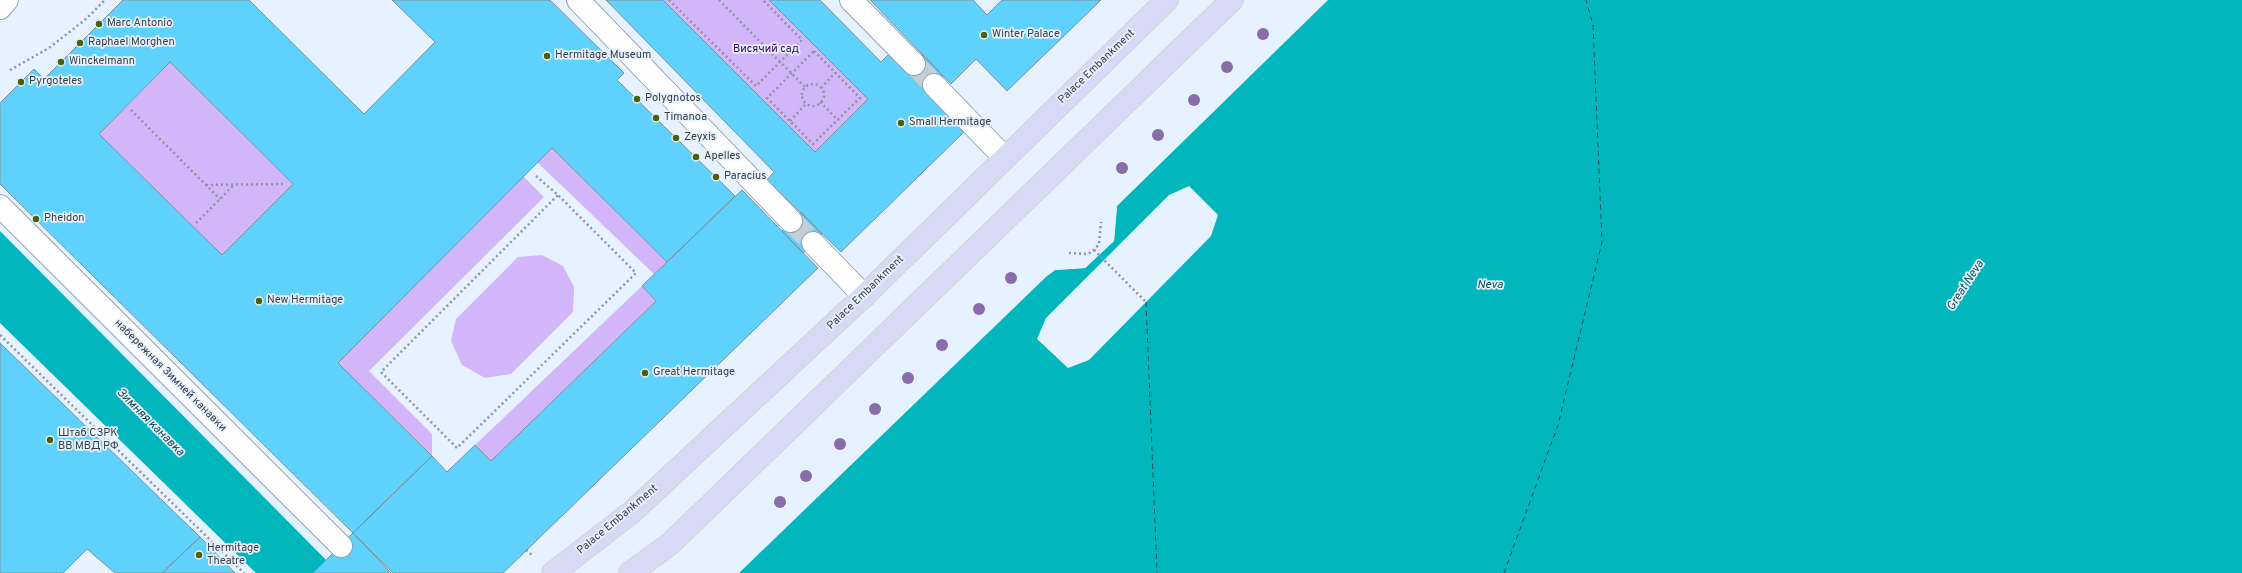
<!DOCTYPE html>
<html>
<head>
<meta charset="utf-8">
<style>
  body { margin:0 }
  canvas { display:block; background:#e6f2ff }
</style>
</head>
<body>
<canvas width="2242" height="573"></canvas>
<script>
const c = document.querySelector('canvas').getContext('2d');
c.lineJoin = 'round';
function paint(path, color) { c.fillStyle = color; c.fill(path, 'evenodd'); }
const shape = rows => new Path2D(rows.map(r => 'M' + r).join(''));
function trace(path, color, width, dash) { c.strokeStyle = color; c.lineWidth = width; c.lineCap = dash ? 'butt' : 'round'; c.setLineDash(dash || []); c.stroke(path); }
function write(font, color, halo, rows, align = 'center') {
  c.font = font + ' Overpass,sans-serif'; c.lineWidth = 3.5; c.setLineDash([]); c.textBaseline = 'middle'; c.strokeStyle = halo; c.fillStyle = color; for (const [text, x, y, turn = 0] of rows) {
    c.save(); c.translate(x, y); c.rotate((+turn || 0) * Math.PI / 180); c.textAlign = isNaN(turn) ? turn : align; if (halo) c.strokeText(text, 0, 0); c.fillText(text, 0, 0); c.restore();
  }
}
const green = shape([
  [663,0,769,0,868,99,815,152],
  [170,62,293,184,222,255,99,134],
  [552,148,667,262,654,274,537,162],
  [523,176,544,197,369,371,432,434,432,456,338,363],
  [542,255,563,266,574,287,573,312,511,374,485,378,462,365,451,341,456,319,518,257],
  [642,286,656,301,491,461,475,445]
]);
const water = shape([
  [1328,0,2242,0,2242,573,739,573,1047,276,1055,270,1085,268,1114,241,1117,206],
  [0,231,339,573,256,573,0,323]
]);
const pier = shape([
  [1189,186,1218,215,1211,236,1089,360,1068,368,1037,339,1046,318,1169,195],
  [1117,206,1114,241,1085,268,1055,270,1047,276,1055,268,1084,266,1112,240,1113,215]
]);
const ferry = shape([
  [1146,302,1157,573],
  [1504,573,1558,425,1602,242,1593,25,1586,0]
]);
const building = shape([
  [123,0,249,0,364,114,435,42,392,0,550,0,624,73,617,80,735,196,667,262,552,148,338,363,432,456,353,533,0,184,0,103,34,69,44,79,123,0],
  [170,62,293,184,222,255,99,134,170,62],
  [606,0,663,0,815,152,868,99,769,0,820,0,881,62,889,54,965,131,841,252,767,180,774,172,606,0],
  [870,0,973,0,987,15,1002,0,1101,0,1007,91,976,59,951,84,870,0],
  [923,55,943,76,927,92,906,71,923,55],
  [742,190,818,268,503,573,393,573,353,533,432,456,447,472,475,445,491,461,656,301,642,286,742,190],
  [801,212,822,234,803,253,782,231,801,212],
  [0,343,200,537,162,573,115,573,87,549,63,573,0,573,0,343],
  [353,533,391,573,313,573,353,533],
  [200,537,235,573,162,573,200,537]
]);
const minorTunnel = shape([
  [914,64,934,85],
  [791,221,813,243]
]);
const path = shape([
  [669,0,756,86,802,40,763,0],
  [719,0,805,87],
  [814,51,860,98,813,144,767,98,814,51],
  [10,70,49,48,86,19,105,0],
  '802 95a11 11 0 1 1 22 0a11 11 0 1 1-22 0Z',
  [821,88,835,73],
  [820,102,838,120],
  [131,110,220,199],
  [790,121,807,103],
  [536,176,558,195,636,273,457,448,381,372,558,195],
  [206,185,284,184],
  [196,223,234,185],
  [1094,250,1146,302],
  [1069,253,1088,254,1094,250,1099,244,1101,222],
  [0,335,244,573],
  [526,550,532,555]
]);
const minor = shape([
  [578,0,791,221],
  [851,0,914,64],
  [0,8,7,0],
  [934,85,1004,157],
  [0,206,341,546],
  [813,243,864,296]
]);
const major = shape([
  [553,573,632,512,864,296,1167,0],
  [630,573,670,544,1232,0]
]);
const trees = [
  [1263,34],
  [1227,67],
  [1194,100],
  [1158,135],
  [1122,168],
  [1011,278],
  [979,309],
  [942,345],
  [908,378],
  [875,409],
  [840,444],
  [806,476],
  [780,502]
];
const markers = [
  [99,24,4,"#4d6007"],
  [984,35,4,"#4d6007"],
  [80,43,4,"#4d6007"],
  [547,56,4,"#4d6007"],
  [61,62,4,"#4d6007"],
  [21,82,4,"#4d6007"],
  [637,99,4,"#4d6007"],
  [656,118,4,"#4d6007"],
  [901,123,4,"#4d6007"],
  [676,138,4,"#4d6007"],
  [696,157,4,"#4d6007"],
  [716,177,4,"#4d6007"],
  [36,219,4,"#4d6007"],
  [259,301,4,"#4d6007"],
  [645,373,4,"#4d6007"],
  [50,440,4,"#4d6007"],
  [199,555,4,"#4d6007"]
];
const poiNames = [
  ["Marc Antonio",107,24],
  ["Winter Palace",992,35],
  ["Raphael Morghen",88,43],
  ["Hermitage Museum",555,56],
  ["Winckelmann",69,62],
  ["Pyrgoteles",29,82],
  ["Polygnotos",645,99],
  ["Timanoa",664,118],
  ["Small Hermitage",909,123],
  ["Zeyxis",684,138],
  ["Apelles",704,157],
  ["Paracius",724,177],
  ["Pheidon",44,219],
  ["New Hermitage",267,301],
  ["Great Hermitage",653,373],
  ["Штаб СЗРК",58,434],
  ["ВВ МВД РФ",58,447],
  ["Hermitage",207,549],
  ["Theatre",207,562]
];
const parkNames = [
  ["Висячий сад",766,50]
];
const streetNames = [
  ["Palace Embankment",1097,67,-44],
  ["Palace Embankment",866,293,-44],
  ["набережная Зимней канавки",170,376,45],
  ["Palace Embankment",618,520,-40]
];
const waterNames = [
  ["Neva",1490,286],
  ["Great Neva",1966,286,-57],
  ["Зимняя канавка",150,423,45]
];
paint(green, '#d3b6fa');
paint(water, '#02b6be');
paint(pier, '#e6f2ff');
trace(ferry, '#0f4e51', 1, [5, 4]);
paint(building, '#5fd1fd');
trace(building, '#809098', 1);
trace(minorTunnel, '#c3ced9', 22, [22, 11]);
trace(minor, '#99a3af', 24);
trace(major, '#d3d4d5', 24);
trace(path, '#8c949d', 2.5, [2, 3]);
trace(minor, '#fff', 22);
trace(major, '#d6daf4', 22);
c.fillStyle = '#886da9';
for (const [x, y] of trees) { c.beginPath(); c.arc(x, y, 6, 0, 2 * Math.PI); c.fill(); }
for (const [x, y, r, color] of markers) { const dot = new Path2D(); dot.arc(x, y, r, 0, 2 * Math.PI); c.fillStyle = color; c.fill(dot); trace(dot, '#e6f2ff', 1.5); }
write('11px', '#383d42', '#e6f2ff', poiNames, 'left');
write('11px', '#3b0063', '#e6f2ff', parkNames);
write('11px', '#383d42', '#e6f2ff', streetNames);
write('italic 12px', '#0f4e51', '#e6f2ff', waterNames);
</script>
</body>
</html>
